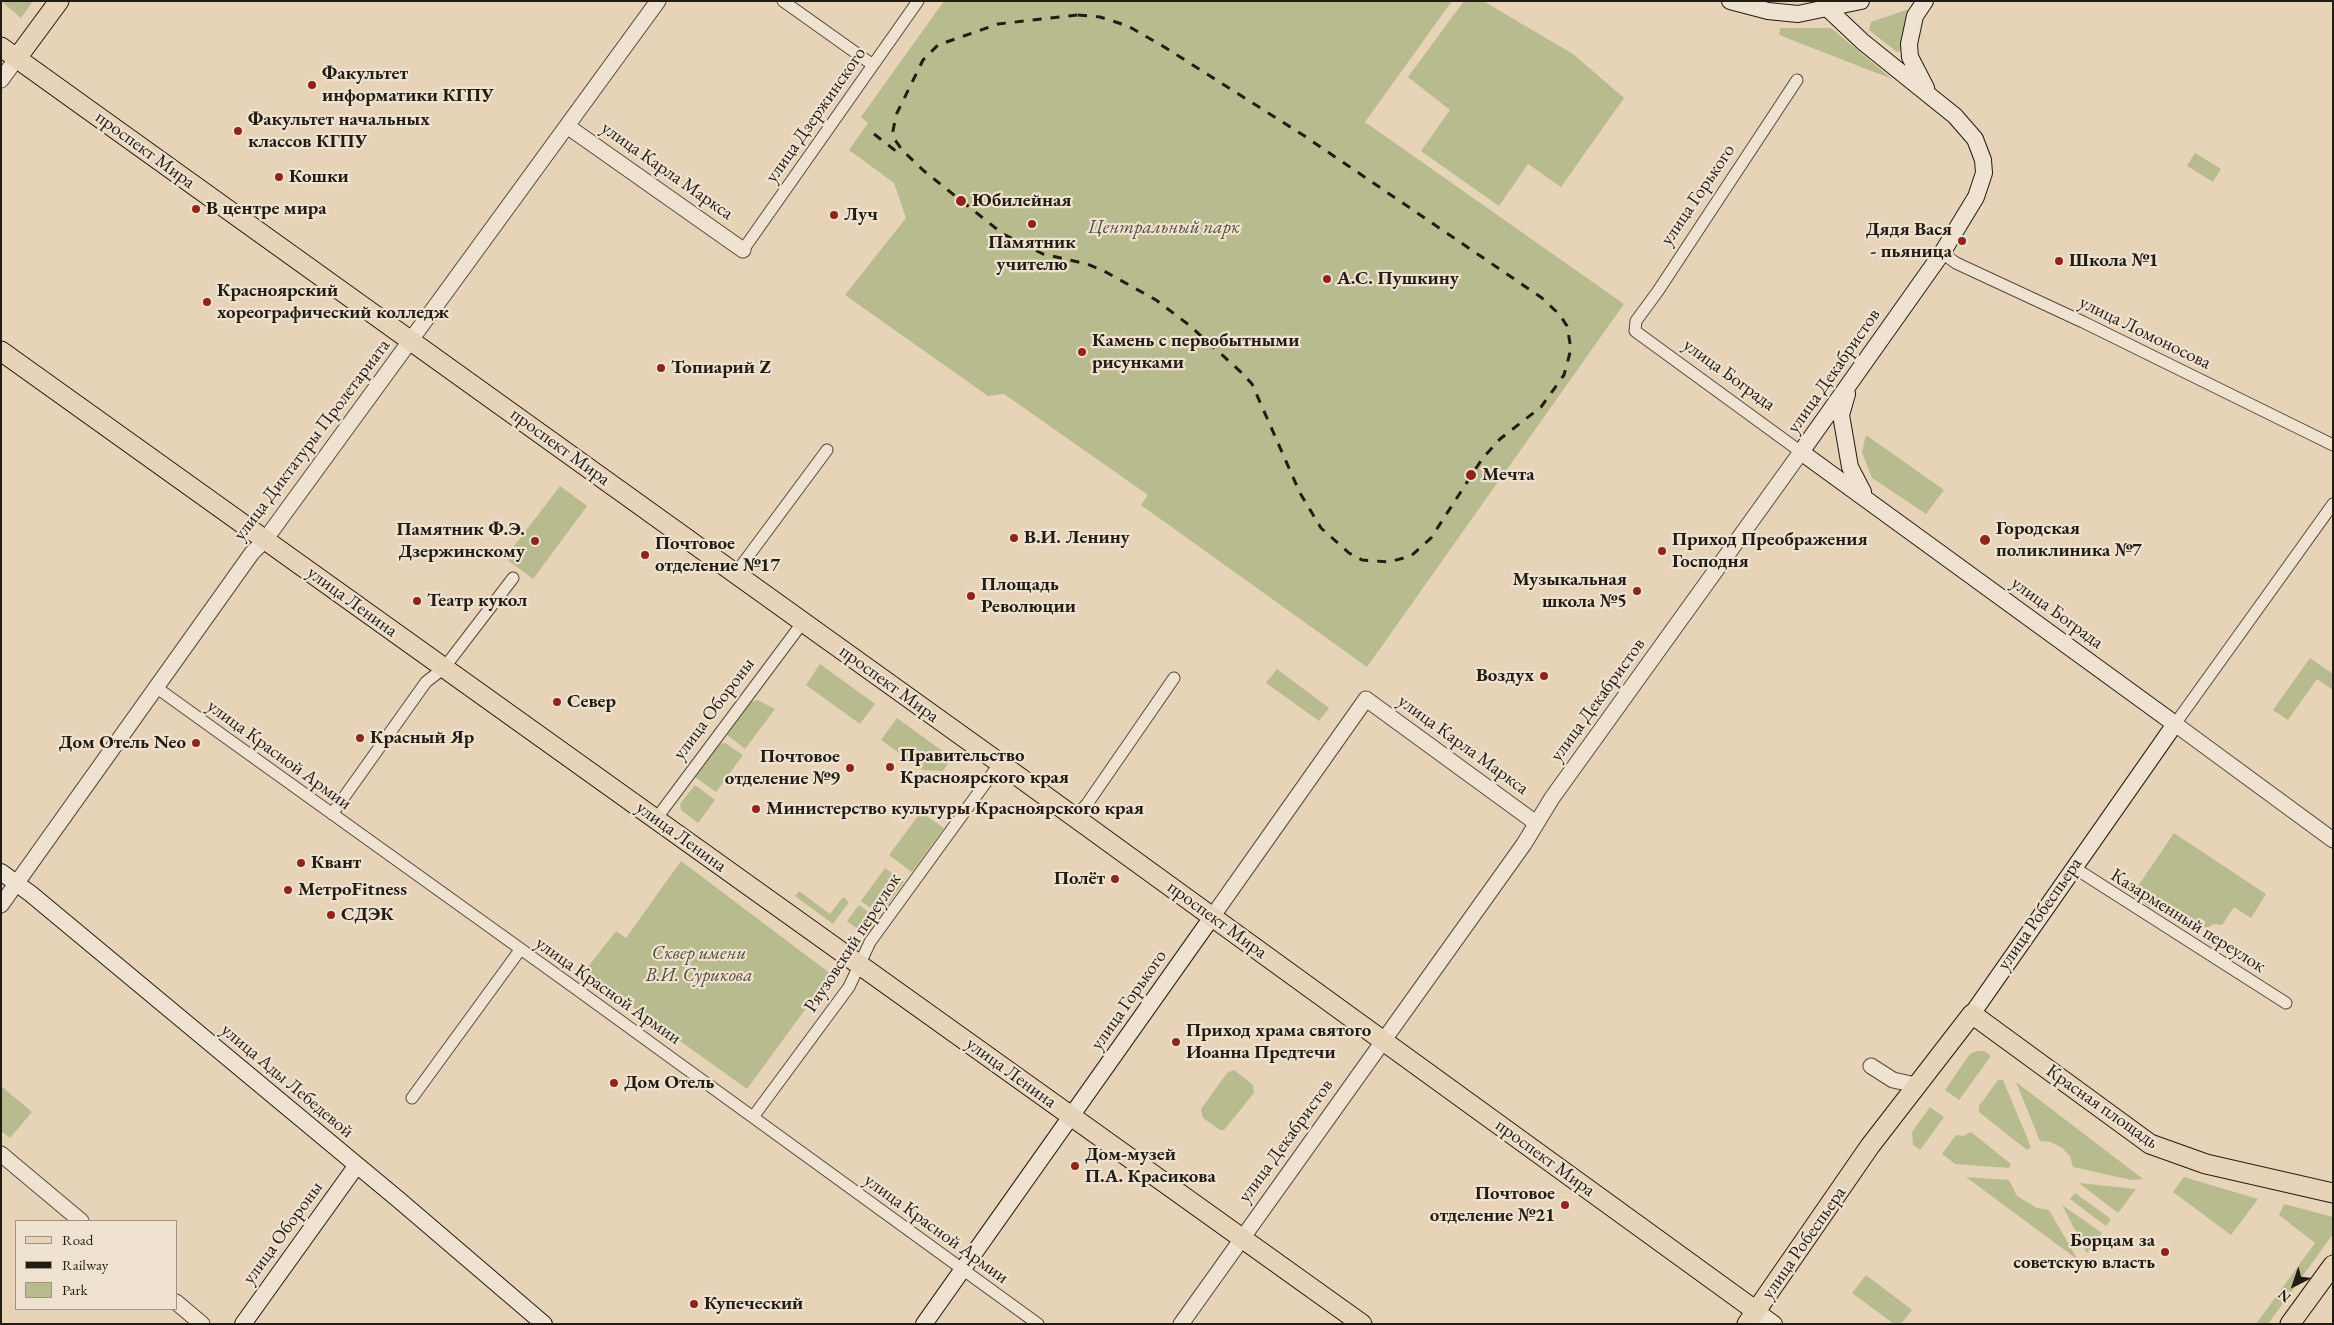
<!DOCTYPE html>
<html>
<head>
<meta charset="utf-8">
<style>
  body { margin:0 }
  #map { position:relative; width:2334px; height:1325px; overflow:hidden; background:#e7d3b8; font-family:"EB Garamond",serif }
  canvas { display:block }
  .frame { position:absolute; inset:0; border:2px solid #231c12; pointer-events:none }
  .legend { position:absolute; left:15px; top:1220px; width:162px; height:90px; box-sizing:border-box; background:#efe2d1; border:1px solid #9d9385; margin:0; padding:6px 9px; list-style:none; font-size:15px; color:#231c12 }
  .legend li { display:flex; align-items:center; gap:10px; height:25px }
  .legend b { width:25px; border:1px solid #9d9385 }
  .north { position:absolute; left:2269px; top:1260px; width:50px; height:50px; -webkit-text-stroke:4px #efe2d1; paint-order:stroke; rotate:221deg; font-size:14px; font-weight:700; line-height:20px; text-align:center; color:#231c12 }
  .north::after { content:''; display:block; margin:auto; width:18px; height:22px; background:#231c12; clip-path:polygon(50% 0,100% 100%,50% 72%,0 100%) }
</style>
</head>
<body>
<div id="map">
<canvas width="2334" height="1325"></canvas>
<div class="frame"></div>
<ul class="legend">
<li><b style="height:6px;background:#e7d3b8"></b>Road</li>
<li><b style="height:6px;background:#231c12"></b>Railway</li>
<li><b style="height:14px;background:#b8bb8d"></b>Park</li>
</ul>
<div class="north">N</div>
</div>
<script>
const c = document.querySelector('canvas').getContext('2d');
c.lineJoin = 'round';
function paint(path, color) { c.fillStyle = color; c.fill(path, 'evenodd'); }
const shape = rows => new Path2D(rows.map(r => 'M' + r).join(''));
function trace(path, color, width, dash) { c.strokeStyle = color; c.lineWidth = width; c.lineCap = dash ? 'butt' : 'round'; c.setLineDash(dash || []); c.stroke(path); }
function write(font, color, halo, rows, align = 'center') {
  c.font = font + ' "EB Garamond",serif'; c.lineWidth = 4.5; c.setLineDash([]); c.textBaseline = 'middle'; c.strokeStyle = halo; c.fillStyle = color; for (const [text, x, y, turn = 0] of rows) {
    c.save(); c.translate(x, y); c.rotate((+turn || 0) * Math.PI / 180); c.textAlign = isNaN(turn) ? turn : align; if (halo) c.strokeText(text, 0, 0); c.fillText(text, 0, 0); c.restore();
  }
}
const green = shape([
  [1,1,33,1,21,18],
  [944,1,1452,1,1365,122,1624,304,1367,667,1141,505,1148,495,1004,394,988,396,845,295,906,218,894,183,849,150,868,123,861,117],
  [1464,1,1483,1,1573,54,1624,98,1561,187,1528,164,1499,206,1421,151,1450,110,1408,77],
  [1909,9,1903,49,1897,52,1869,30,1871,22],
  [1780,28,1831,28,1892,79,1779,35],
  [2195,153,2221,169,2213,182,2187,166],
  [1866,435,1944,490,1926,514,1872,478,1862,452],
  [560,486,587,506,533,579,505,558],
  [2310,658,2333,674,2333,690,2317,679,2288,720,2273,710],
  [820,664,875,704,860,724,806,685],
  [1277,669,1329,708,1319,721,1266,683],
  [758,700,775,709,745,749,727,735,751,702],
  [897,718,952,758,943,771,923,770,881,740],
  [725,743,743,755,716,792,695,777,719,744],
  [695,785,715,800,698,823,681,810,680,804],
  [921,812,944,828,912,872,889,855],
  [2174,833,2266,894,2251,918,2234,907,2222,925,2214,924,2202,930,2159,904,2160,902,2156,899,2150,907,2132,895],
  [681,861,831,974,747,1089,584,972,616,931,626,938],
  [885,868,904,882,880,915,861,901],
  [799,891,830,914,843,897,849,902,833,924,795,896],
  [859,905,879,920,867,936,847,921],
  [1977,1051,1984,1051,1991,1056,1959,1100,1945,1090,1970,1054],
  [1234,1070,1253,1085,1254,1093,1224,1130,1220,1130,1203,1118,1201,1109,1227,1073],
  [1998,1080,2003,1080,2031,1147,2027,1150,1979,1112,1979,1106],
  [2016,1082,2143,1179,2131,1180,2073,1167,2070,1156,2062,1148,2051,1142,2040,1141],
  [1,1086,32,1112,10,1138,1,1131],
  [1930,1107,1944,1117,1920,1150,1913,1145,1912,1132],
  [1971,1132,2011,1164,2009,1168,1955,1164,1942,1154,1956,1135,1963,1136],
  [1966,1177,2009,1180,2017,1196,2037,1208,2049,1210,2078,1260],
  [2184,1177,2258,1199,2231,1235,2173,1192],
  [2079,1183,2136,1189,2118,1213],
  [2075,1193,2111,1219,2106,1226,2070,1199],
  [2284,1204,2333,1217,2333,1234,2268,1324,2256,1324,2315,1243,2279,1215],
  [2062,1205,2102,1233,2087,1253],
  [1866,1275,1912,1310,1901,1324,1894,1324,1852,1293]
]);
const minor = shape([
  [783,1,873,65],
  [1797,80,1658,291,1636,321,1635,331,1801,452],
  [743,250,918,1],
  [1942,253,1956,263,2083,322,2333,445],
  [735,574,827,450],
  [157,688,575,988,1038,1324],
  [2175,724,2333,504],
  [332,814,426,682,444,668,513,578],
  [1075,817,1087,804,1174,678],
  [656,819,803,622],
  [2073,867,2286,1003],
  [412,1098,520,950],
  [753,1117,849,987,870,942,1000,763]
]);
const tertiary = shape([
  [1,80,17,58],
  [567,126,743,250],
  [2175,724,2333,840],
  [1,905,252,553,265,540,658,1],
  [1212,917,1366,699,1536,823],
  [1871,1066,1893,1080,1916,1085],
  [1,1154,81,1221],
  [176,1302,202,1324],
  [1181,1324,1524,844,1552,798,1801,452]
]);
const secondary = shape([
  [1730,1,1768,11,1798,14,1861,1],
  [1925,1,1915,16,1909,44,1910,57,1926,88],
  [1827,8,1863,42,1955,116,1975,139,1983,160,1984,173,1976,197,1942,253,1801,452,2175,724,1972,1014],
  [1847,394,1841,415,1850,467,1863,492],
  [1,872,31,894,399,1200,544,1324],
  [1756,1311,1774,1324],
  [243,1324,357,1165],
  [924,1324,1212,917]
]);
const primary = shape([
  [1,47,1015,774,1756,1311],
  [17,58,59,1],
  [1,351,1362,1324],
  [1747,1324,1870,1146,1972,1014,2150,1144,2206,1164,2333,1193],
  [2290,1324,2333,1265]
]);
const rail = shape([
  [1078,15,1100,17,1128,26,1166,48,1303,135,1542,298,1560,315,1567,326,1571,349,1564,375,1541,407,1500,439,1482,459,1431,538,1411,556,1389,562,1362,560,1349,553,1321,528,1300,493,1252,384,1242,373,1189,325,1156,300,1104,271,1087,264,1043,254,1003,234,924,171,903,151,895,140,893,131,896,115,923,60,938,45,998,24,1078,15],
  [874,134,901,155]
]);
const markers = [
  [312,85,5,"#8f2418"],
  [238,131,5,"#8f2418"],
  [279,177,5,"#8f2418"],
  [961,201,6,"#8f2418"],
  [196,209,5,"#8f2418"],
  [834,215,5,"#8f2418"],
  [1032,224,5,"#8f2418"],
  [1962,241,5,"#8f2418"],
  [2059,261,5,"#8f2418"],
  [1327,279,5,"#8f2418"],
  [207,302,5,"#8f2418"],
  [1082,352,5,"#8f2418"],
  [661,368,5,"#8f2418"],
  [1471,475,6,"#8f2418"],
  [1014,538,5,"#8f2418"],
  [1985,540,6,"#8f2418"],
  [535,541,5,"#8f2418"],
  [1662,551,5,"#8f2418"],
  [645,555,5,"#8f2418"],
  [1637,591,5,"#8f2418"],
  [971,596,5,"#8f2418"],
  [417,601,5,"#8f2418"],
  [1544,676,5,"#8f2418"],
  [557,702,5,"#8f2418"],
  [360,738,5,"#8f2418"],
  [196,743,5,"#8f2418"],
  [890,767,5,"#8f2418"],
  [850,768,5,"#8f2418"],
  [756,809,5,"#8f2418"],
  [301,863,5,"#8f2418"],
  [1115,879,5,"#8f2418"],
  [288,890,5,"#8f2418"],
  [331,915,5,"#8f2418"],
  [1176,1042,5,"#8f2418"],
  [614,1083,5,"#8f2418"],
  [1075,1166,5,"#8f2418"],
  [1565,1205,5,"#8f2418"],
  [2165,1252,5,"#8f2418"],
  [694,1304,5,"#8f2418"]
];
const poiNames = [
  ["Факультет",322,74],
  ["информатики КГПУ",322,96],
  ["Факультет начальных",248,120],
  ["классов КГПУ",248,142],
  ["Кошки",289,177],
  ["Юбилейная",972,201],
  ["В центре мира",206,209],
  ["Луч",844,215],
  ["Дядя Вася",1952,230,"right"],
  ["- пьяница",1952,252,"right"],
  ["Памятник",1032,243,"center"],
  ["учителю",1032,265,"center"],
  ["Школа №1",2069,261],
  ["А.С. Пушкину",1337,279],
  ["Красноярский",217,291],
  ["хореографический колледж",217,313],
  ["Камень с первобытными",1092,341],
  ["рисунками",1092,363],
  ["Топиарий Z",671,368],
  ["Мечта",1482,475],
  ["Городская",1996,529],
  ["поликлиника №7",1996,551],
  ["Памятник Ф.Э.",525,530,"right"],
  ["Дзержинскому",525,552,"right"],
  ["В.И. Ленину",1024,538],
  ["Приход Преображения",1672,540],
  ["Господня",1672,562],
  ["Почтовое",655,544],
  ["отделение №17",655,566],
  ["Музыкальная",1627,580,"right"],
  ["школа №5",1627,602,"right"],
  ["Площадь",981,585],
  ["Революции",981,607],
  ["Театр кукол",427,601],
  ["Воздух",1534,676,"right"],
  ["Север",567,702],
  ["Красный Яр",370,738],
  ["Дом Отель Neo",186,743,"right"],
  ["Правительство",900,756],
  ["Красноярского края",900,778],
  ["Почтовое",840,757,"right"],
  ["отделение №9",840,779,"right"],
  ["Министерство культуры Красноярского края",766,809],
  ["Квант",311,863],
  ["Полёт",1105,879,"right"],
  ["МетроFitness",298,890],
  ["СДЭК",341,915],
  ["Приход храма святого",1186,1031],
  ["Иоанна Предтечи",1186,1053],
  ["Дом Отель",624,1083],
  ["Дом-музей",1085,1155],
  ["П.А. Красикова",1085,1177],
  ["Почтовое",1555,1194,"right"],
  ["отделение №21",1555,1216,"right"],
  ["Борцам за",2155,1241,"right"],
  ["советскую власть",2155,1263,"right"],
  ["Купеческий",704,1304]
];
const streetNames = [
  ["улица Дзержинского",816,115,-55],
  ["проспект Мира",145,150,36],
  ["улица Карла Маркса",667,171,35],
  ["улица Горького",1698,195,-56],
  ["улица Ломоносова",2145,333,26],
  ["улица Декабристов",1834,371,-55],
  ["улица Бограда",1729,375,36],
  ["улица Диктатуры Пролетариата",312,440,-53],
  ["проспект Мира",560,447,36],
  ["улица Ленина",352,602,36],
  ["улица Бограда",2057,613,36],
  ["проспект Мира",889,684,36],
  ["улица Декабристов",1598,700,-54],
  ["улица Обороны",714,709,-53],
  ["улица Карла Маркса",1463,745,36],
  ["улица Красной Армии",279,755,36],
  ["улица Ленина",681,837,36],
  ["улица Робеспьера",2040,914,-55],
  ["проспект Мира",1217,920,36],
  ["Казарменный переулок",2188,921,32],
  ["Ряузовский переулок",853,943,-57],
  ["улица Красной Армии",608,991,35],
  ["улица Горького",1129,1000,-55],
  ["улица Ленина",1011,1073,36],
  ["улица Ады Лебедевой",287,1081,40],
  ["Красная площадь",2102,1107,35],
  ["улица Декабристов",1286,1141,-54],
  ["проспект Мира",1545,1158,36],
  ["улица Красной Армии",936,1229,36],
  ["улица Обороны",283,1233,-54],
  ["улица Робеспьера",1804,1243,-55]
];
const parkNames = [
  ["Центральный парк",1164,228],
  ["Сквер имени",699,954],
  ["В.И. Сурикова",699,976]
];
paint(green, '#b8bb8d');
trace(minor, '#544a3c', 13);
trace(tertiary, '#544a3c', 17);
trace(secondary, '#231c12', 18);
trace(primary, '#231c12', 21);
trace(minor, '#efe2d1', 11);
trace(tertiary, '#efe2d1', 15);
trace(secondary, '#efe2d1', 16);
trace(primary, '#e7d3b8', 19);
trace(rail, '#231c12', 3, [9, 9]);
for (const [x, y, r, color] of markers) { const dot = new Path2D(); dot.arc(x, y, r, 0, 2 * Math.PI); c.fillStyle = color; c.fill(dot); trace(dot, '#efe2d1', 2); }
write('bold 19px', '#231c12', '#efe2d1', poiNames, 'left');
write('19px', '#231c12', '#efe2d1', streetNames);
write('italic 19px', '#504c37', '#efe2d1', parkNames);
</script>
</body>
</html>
